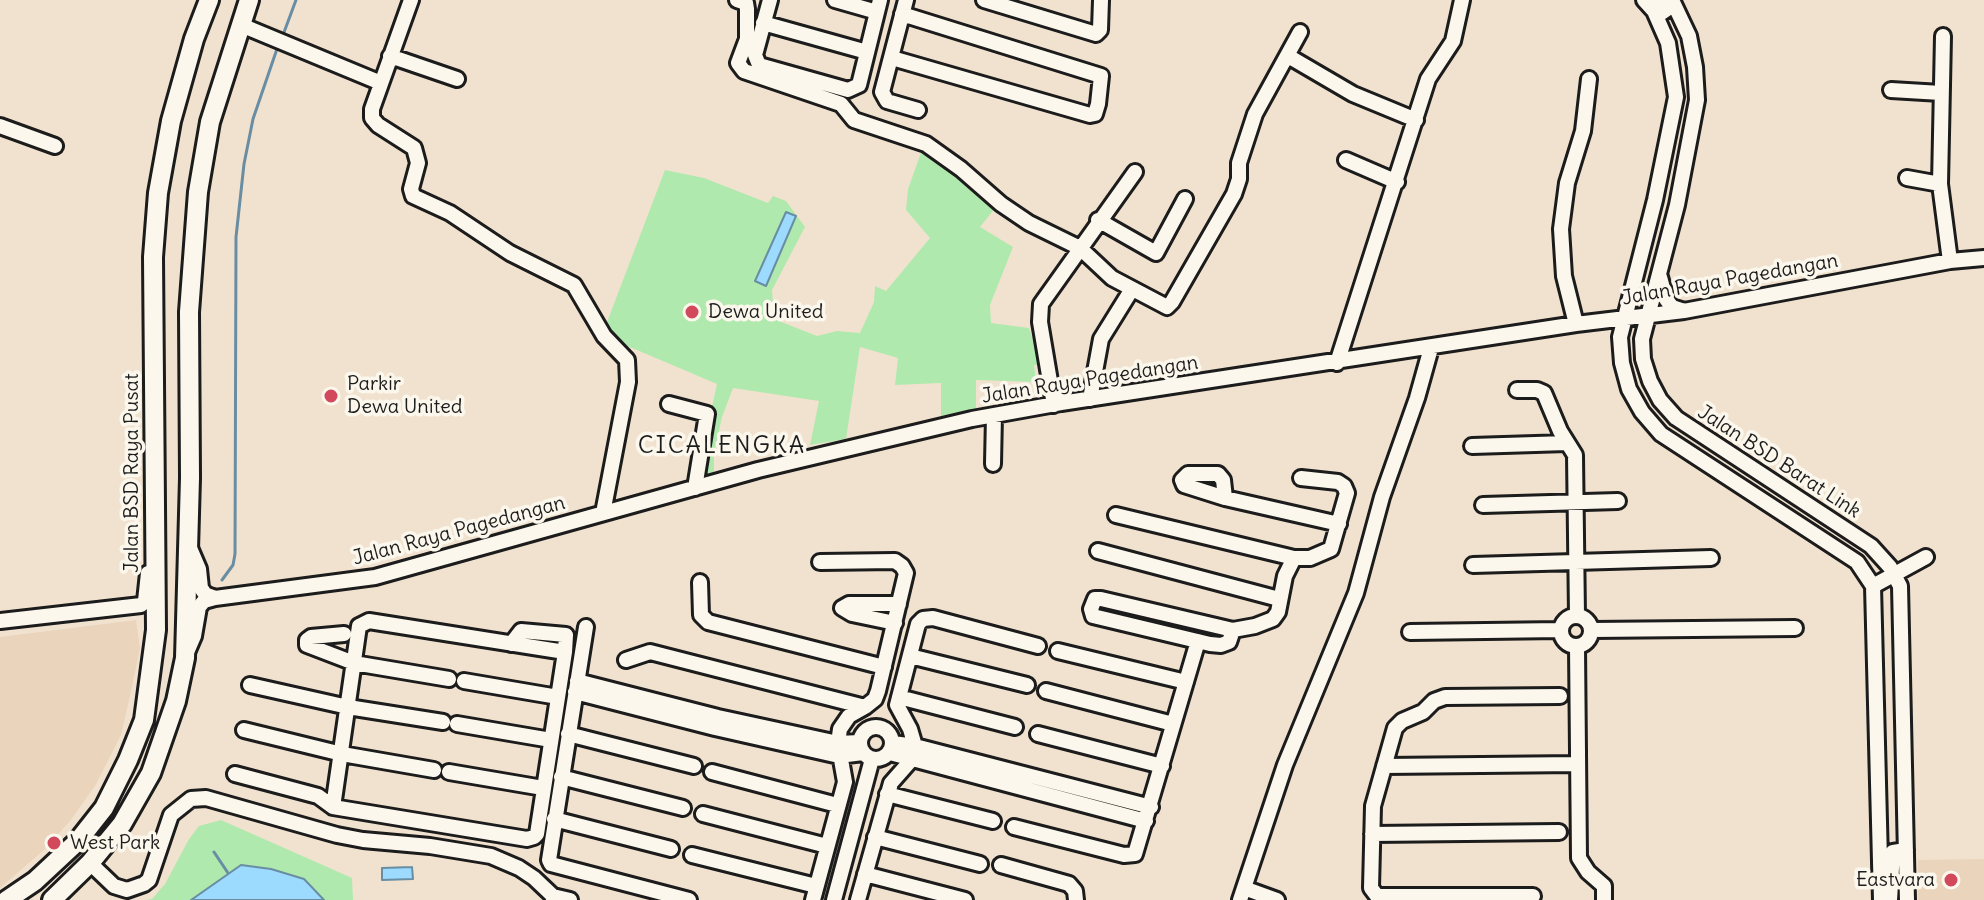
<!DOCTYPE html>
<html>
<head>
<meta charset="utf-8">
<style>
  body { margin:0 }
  canvas { display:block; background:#f1e2cf }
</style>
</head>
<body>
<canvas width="1984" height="900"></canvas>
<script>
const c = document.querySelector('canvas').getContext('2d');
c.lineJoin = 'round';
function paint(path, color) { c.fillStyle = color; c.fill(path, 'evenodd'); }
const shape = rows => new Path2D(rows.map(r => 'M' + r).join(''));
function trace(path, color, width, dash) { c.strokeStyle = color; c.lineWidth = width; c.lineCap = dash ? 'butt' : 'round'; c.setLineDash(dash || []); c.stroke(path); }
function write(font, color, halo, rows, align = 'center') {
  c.font = font + ' Delius,sans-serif'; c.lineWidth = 7; c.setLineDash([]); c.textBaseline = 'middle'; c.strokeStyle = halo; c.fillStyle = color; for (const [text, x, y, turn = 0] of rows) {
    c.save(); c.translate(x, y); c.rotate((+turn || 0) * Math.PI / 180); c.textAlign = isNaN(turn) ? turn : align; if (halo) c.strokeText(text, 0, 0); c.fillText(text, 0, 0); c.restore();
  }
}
const built = shape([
  [136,620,140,648,130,696,121,735,95,786,70,821,45,849,0,888,0,637],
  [1984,859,1984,900,1918,900,1918,860]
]);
const green = shape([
  [922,150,960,175,996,207,980,227,1013,247,990,305,991,323,1029,328,1037,350,1038,365,1034,365,1036,382,976,380,976,410,941,416,941,383,895,385,898,358,860,347,846,439,810,445,819,401,733,388,722,417,714,454,714,476,700,479,708,425,717,384,611,339,604,330,665,170,704,178,768,203,773,196,786,201,805,227,772,290,774,319,817,336,837,331,860,333,874,302,875,286,886,291,930,238,906,210,908,189],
  [221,820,352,878,353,900,145,900,152,899,165,884,189,839,199,826]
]);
const water = shape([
  [786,212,796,216,766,286,755,281,786,212],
  [241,865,271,869,304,879,324,900,191,900,241,865],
  [412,867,413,879,382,880,382,868,412,867]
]);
const stream = shape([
  [283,35,296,0],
  [222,580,233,565,235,554,236,237,244,164,253,119,278,46],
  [214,852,228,873]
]);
const minor = shape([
  [411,0,372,109,372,118,378,125,414,148,418,163,411,189,413,196,450,213,510,253,574,285,604,336,627,360,628,382,603,513],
  [737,0,746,3,747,9,747,39,738,63,744,71,841,104,854,120,926,144,961,169,1001,204,1029,223,1080,248,1112,278,1167,307,1172,302,1234,194,1239,179,1239,163,1255,114,1300,32],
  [770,0,755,55,759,65,848,90,859,85,880,0],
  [835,0,877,12],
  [906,0,882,92,887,101,918,110],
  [984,0,1096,34,1100,30,1101,0],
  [1644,0,1654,11,1668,43,1676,97,1655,200,1620,337,1622,363,1629,389,1642,412,1661,434,1857,562,1873,586,1881,900],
  [1672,0,1689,36,1695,67,1697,100,1677,205,1642,339,1643,359,1650,381,1660,400,1676,418,1871,546,1890,567,1900,586,1907,900],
  [1654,11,1660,14,1666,10,1660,0],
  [763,23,867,52],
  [241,25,381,83],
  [1943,36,1940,184,1950,261],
  [390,56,457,79],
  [1288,56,1353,94,1416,120],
  [892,58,1090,115,1095,114,1098,104,1101,76,902,14],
  [1891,90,1941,93],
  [0,126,55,146],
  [1346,160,1397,182],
  [1907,178,1940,184],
  [1098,220,1156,253,1185,199],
  [1660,277,1666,299,1672,307,1684,311],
  [1576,324,1564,276,1561,229,1567,183,1583,131,1589,79],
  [1337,363,1428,79,1453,41,1462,0],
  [1517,390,1537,390,1544,393,1560,431,1575,455,1577,616],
  [1090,399,1101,339,1132,289],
  [669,404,707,414,695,488],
  [1054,405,1040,322,1041,304,1135,172],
  [1472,446,1567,443],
  [993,464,994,415],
  [1188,474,1218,474,1223,480,1225,498,1184,485,1182,480,1188,474],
  [1225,498,1339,524],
  [1483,505,1618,501],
  [1116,515,1294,558],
  [190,548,199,569,201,588,205,594,215,598],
  [1098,551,1279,599],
  [1473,565,1711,558],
  [700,582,701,615,708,622,884,667],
  [1873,586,1926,557],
  '1561 631a15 15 0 1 1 30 0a15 15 0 1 1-30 0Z',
  [0,621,141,605,145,601,148,573],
  [369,621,565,652,537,834,534,837,527,839,333,807,359,626,369,621],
  [895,623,852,614,842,608,849,604,899,604],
  [586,627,549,860,551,864,689,900],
  [1233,630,1229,642,1221,645,1210,644,1093,616,1091,609,1095,599,1101,599,1233,630,1255,626,1273,619,1278,612,1285,576,1294,558,1310,558,1331,549,1347,493,1344,486,1338,482,1301,478],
  [1592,630,1795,628],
  [1410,632,1561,630],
  [344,634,311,637,307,640,307,645,354,663,449,679],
  [511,644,521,631,566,635,565,652],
  [1577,647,1579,858,1588,872,1604,886,1604,900],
  [188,650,194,636,199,607,204,601,215,598,375,577,758,470,972,419,1061,403,1576,324,1684,311,1950,261,1984,258],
  [1058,651,1186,682],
  [910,656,1027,685],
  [626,660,650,652,865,707],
  [464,681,558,697],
  [577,681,718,717,838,743,860,742],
  [250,685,348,707,443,722],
  [1046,691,1173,724],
  [575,692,715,728,839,756,863,753],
  [899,697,1015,727],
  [457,724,551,740],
  '860 743a16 16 0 1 1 32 0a16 16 0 1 1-32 0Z',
  [244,730,342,754,434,770],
  [568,734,694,766],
  [1038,734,1162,766],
  [893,743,915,746,1151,807],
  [890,753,1146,821],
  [1384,766,1578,764],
  [449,772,543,788],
  [712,772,837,805],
  [235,774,318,796,333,807],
  [561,777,683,808],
  [887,794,993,821],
  [703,814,827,846],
  [554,819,671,849],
  [1014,827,1124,855,1135,854,1198,641],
  [1372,834,1559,832],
  [875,837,980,864],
  [692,855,816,886],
  [90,863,114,886,127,890,144,884,149,880,171,815,191,799,206,798,337,835,363,840,430,846,491,856,519,868,534,878,553,896,553,900],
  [1001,865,1069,884,1075,891,1076,900],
  [865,874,965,900],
  [1244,888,1277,900],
  [553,896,570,900],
  [1533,896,1377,896,1371,888,1373,806,1395,728,1402,721,1423,712,1434,701,1445,697,1560,696],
  [813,900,845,782,838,743,840,729,849,716,865,707,875,699,878,691,906,573,902,566,895,561,820,562],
  [834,900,872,759],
  [858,900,891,783,913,758,915,746,910,729,897,705,918,624,923,619,933,618,1038,646],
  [1240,900,1285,765,1356,593,1382,497,1417,398,1431,348],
  [1890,900,1893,852,1906,850]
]);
const major = shape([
  [7,900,35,881,78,841,104,808,128,760,144,720,156,630,153,257,158,193,171,121,194,39,209,0],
  [52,900,90,863,122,824,151,773,176,701,185,658,190,478,189,312,198,192,210,122,249,0]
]);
const markers = [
  [692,312,8,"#d1495b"],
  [331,396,8,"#d1495b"],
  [54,843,8,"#d1495b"],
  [1951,880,8,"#d1495b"]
];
const streetNames = [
  ["Jalan Raya Pagedangan",1730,280,-10],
  ["Jalan Raya Pagedangan",1090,380,-9],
  ["Jalan BSD Barat Link",1779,462,33],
  ["Jalan BSD Raya Pusat",132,473,-90],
  ["Jalan Raya Pagedangan",459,531,-15]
];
const poiNames = [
  ["Dewa United",708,312],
  ["Parkir",347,384],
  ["Dewa United",347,407],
  ["West Park",70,843],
  ["Eastvara",1935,880,"right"]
];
const quarterNames = [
  ["CICALENGKA",722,446]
];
paint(built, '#ead4bb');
paint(green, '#b0e9ad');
paint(water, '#9cdafe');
trace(water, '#698ea4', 2);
trace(stream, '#698ea4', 3);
trace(minor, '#1c1c1c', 20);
trace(major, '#1c1c1c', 24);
trace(minor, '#fbf7ec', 14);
trace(major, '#fbf7ec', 18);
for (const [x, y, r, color] of markers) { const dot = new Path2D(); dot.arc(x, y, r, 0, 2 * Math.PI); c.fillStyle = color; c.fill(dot); trace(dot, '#fbf7ec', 3); }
write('20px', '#1c1c1c', '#fbf7ec', streetNames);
write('20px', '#1c1c1c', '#fbf7ec', poiNames, 'left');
c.letterSpacing = '2px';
write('24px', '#1c1c1c', '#fbf7ec', quarterNames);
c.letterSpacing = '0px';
</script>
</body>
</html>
